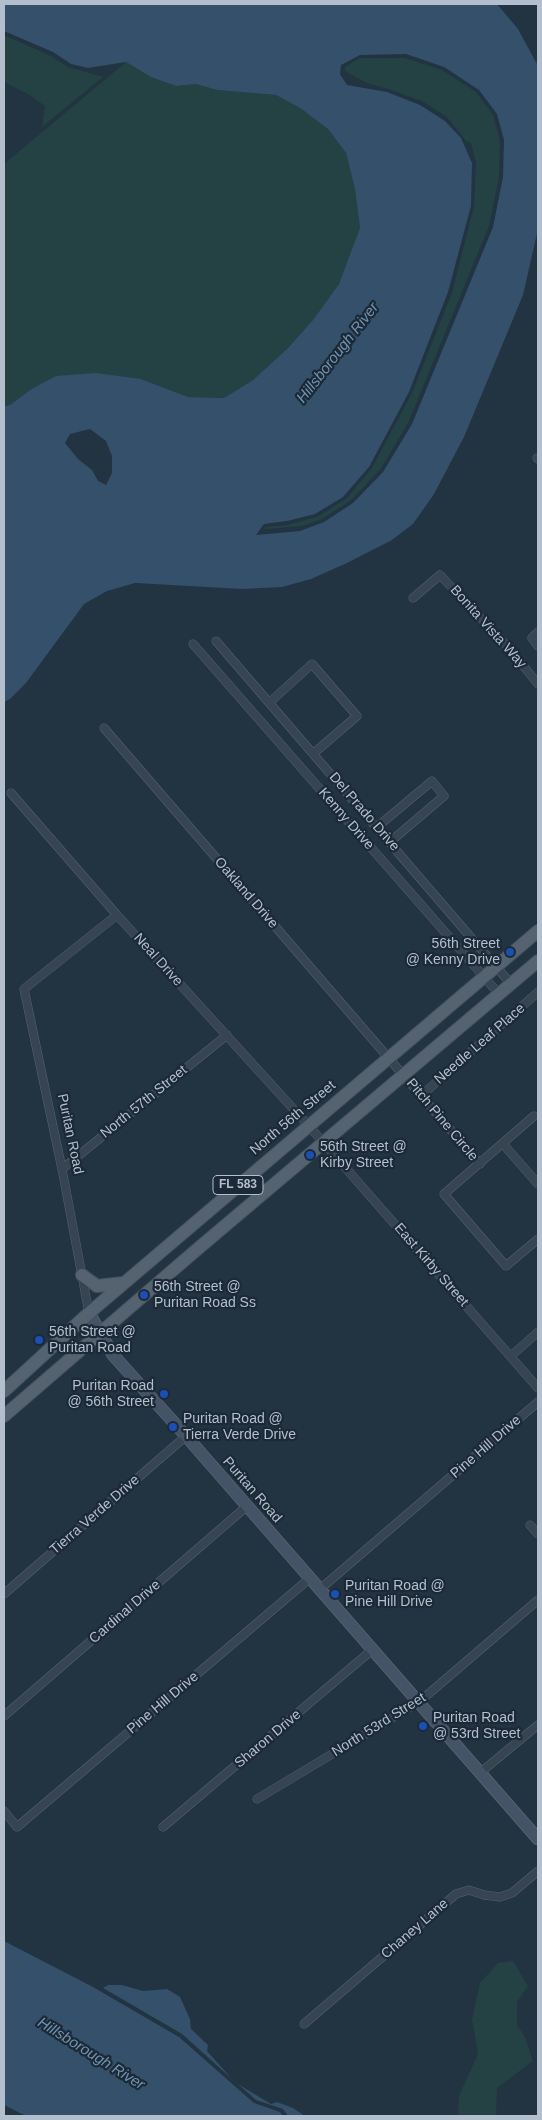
<!DOCTYPE html>
<html>
<head>
<meta charset="utf-8">
<style>
  body { margin:0 }
  #map { position:relative; width:542px; height:2120px; overflow:hidden; background:#223342; font-family:Arial,sans-serif }
  canvas { display:block }
  .frame { position:absolute; inset:0; border:5px solid #b3bfcc; pointer-events:none }
</style>
</head>
<body>
<div id="map">
<canvas width="542" height="2120"></canvas>
<div class="frame"></div>
</div>
<script>
const c = document.querySelector('canvas').getContext('2d');
c.lineJoin = 'round';
function paint(path, color) { c.fillStyle = color; c.fill(path, 'evenodd'); }
const shape = rows => new Path2D(rows.map(r => 'M' + r).join(''));
function trace(path, color, width, dash) { c.strokeStyle = color; c.lineWidth = width; c.lineCap = dash ? 'butt' : 'round'; c.setLineDash(dash || []); c.stroke(path); }
function write(font, color, halo, rows, align = 'center') {
  c.font = font + ' Arial,sans-serif'; c.lineWidth = 4.5; c.setLineDash([]); c.textBaseline = 'middle'; c.strokeStyle = halo; c.fillStyle = color; for (const [text, x, y, turn = 0] of rows) {
    c.save(); c.translate(x, y); c.rotate((+turn || 0) * Math.PI / 180); c.textAlign = isNaN(turn) ? turn : align; if (halo) c.strokeText(text, 0, 0); c.fillText(text, 0, 0); c.restore();
  }
}
const green = shape([
  [4,35,51,56,68,67,103,77,42,127,45,106,28,94,6,83,4,84],
  [360,58,405,58,442,70,476,92,493,115,500,141,499,177,489,226,408,423,380,470,351,500,322,519,302,526,264,529,266,527,287,525,317,517,346,499,372,468,412,393,452,293,474,206,476,163,471,143,466,141,447,117,422,101,388,89,367,83,345,71,345,67],
  [126,62,151,77,176,86,196,84,217,90,276,95,300,108,328,129,346,153,355,189,360,228,351,254,339,284,313,320,288,348,253,380,224,398,188,397,141,379,30,390,10,405,4,406,4,164],
  [513,1961,528,1986,517,2002,517,2025,525,2037,533,2061,497,2088,496,2116,458,2116,459,2096,478,2054,472,2019,480,1983,498,1963]
]);
const water = shape([
  [4,4,497,4,518,29,538,66,538,229,523,295,464,437,434,494,413,524,392,540,347,563,311,579,282,587,242,589,135,583,107,591,84,604,26,683,10,699,4,702,4,406,10,405,30,390,56,376,96,373,141,379,188,397,224,398,253,380,288,348,313,320,339,284,360,228,355,189,346,153,328,129,300,108,276,95,217,90,196,84,176,86,151,77,126,62,88,68,71,64,53,52,4,31],
  [406,54,444,67,479,90,497,114,504,140,503,177,493,227,412,424,383,472,353,503,324,522,300,531,256,535,264,524,287,521,315,514,343,497,369,467,409,392,448,292,471,206,472,163,461,138,445,121,420,105,387,92,347,85,340,74,341,65,360,55],
  [90,429,106,441,112,456,112,473,106,485,98,481,92,470,78,459,65,443,70,434],
  [4,1941,93,1987,179,2037,254,2103,280,2112,283,2116,26,2116,4,2105],
  [108,1985,122,1985,143,1991,167,1989,180,1997,190,2019,191,2029,208,2045,207,2051,232,2079,182,2034,103,1988],
  [238,2084,271,2104,277,2102,293,2108,305,2116,288,2116,283,2109,256,2100]
]);
const street = shape([
  [537,458,538,459],
  [413,598,440,575,508,647,538,684],
  [538,632,532,638,538,646],
  [216,641,511,984],
  [193,644,499,994],
  [270,702,312,664,357,716,314,753],
  [104,728,480,1164],
  [11,793,117,915,308,1125,538,1388],
  [377,827,432,781,444,796,390,842],
  [422,1095,538,992],
  [534,1116,444,1194,506,1266,538,1239],
  [503,1144,538,1184],
  [62,1169,227,1035],
  [89,1313,62,1169,24,989,117,915],
  [511,1356,538,1332],
  [530,1525,538,1534],
  [319,1590,538,1402],
  [4,1594,186,1436],
  [4,1716,246,1507],
  [481,1772,538,1725],
  [257,1799,419,1702,538,1600],
  [4,1811,17,1827,309,1579],
  [163,1827,372,1650],
  [304,2024,456,1894,469,1890,484,1895,500,1897,512,1893,538,1871]
]);
const secondary = shape([
  [89,1313,113,1355,186,1436,538,1839]
]);
const primary = shape([
  [82,1275,97,1286,123,1283],
  [4,1391,89,1313,538,931],
  [4,1416,194,1252,538,961]
]);
const markers = [
  [510,952,5,"#1a4fb4"],
  [310,1155,5,"#1a4fb4"],
  [144,1295,5,"#1a4fb4"],
  [39,1340,5,"#1a4fb4"],
  [164,1394,5,"#1a4fb4"],
  [173,1427,5,"#1a4fb4"],
  [335,1594,5,"#1a4fb4"],
  [423,1726,5,"#1a4fb4"]
];
const shields = [
  [238,1185,50]
];
const shieldNames = [
  ["FL 583",238,1185]
];
const streetNames = [
  ["Bonita Vista Way",488,627,48],
  ["Del Prado Drive",364,812,49],
  ["Kenny Drive",346,819,49],
  ["Oakland Drive",246,893,49],
  ["Neal Drive",158,960,48],
  ["Needle Leaf Place",480,1044,-41],
  ["North 57th Street",144,1102,-39],
  ["North 56th Street",293,1118,-40],
  ["Pitch Pine Circle",442,1120,50],
  ["Puritan Road",70,1134,78],
  ["East Kirby Street",431,1265,49],
  ["Pine Hill Drive",486,1447,-41],
  ["Puritan Road",252,1490,49],
  ["Tierra Verde Drive",95,1515,-41],
  ["Cardinal Drive",125,1612,-41],
  ["Pine Hill Drive",163,1703,-40],
  ["North 53rd Street",379,1725,-32],
  ["Sharon Drive",268,1739,-40],
  ["Chaney Lane",415,1929,-41]
];
const poiNames = [
  ["56th Street",500,944,"right"],
  ["@ Kenny Drive",500,960,"right"],
  ["56th Street @",320,1147],
  ["Kirby Street",320,1163],
  ["56th Street @",154,1287],
  ["Puritan Road Ss",154,1303],
  ["56th Street @",49,1332],
  ["Puritan Road",49,1348],
  ["Puritan Road",154,1386,"right"],
  ["@ 56th Street",154,1402,"right"],
  ["Puritan Road @",183,1419],
  ["Tierra Verde Drive",183,1435],
  ["Puritan Road @",345,1586],
  ["Pine Hill Drive",345,1602],
  ["Puritan Road",433,1718],
  ["@ 53rd Street",433,1734]
];
const waterNames = [
  ["Hillsborough River",338,353,-52],
  ["Hillsborough River",91,2054,32]
];
paint(green, '#244243');
paint(water, '#34506a');
trace(street, '#55626f', 9);
trace(secondary, '#55626f', 13);
trace(primary, '#43505d', 14);
trace(street, '#374451', 8);
trace(secondary, '#445365', 11);
trace(primary, '#556371', 12);
for (const [x, y, r, color] of markers) { const dot = new Path2D(); dot.arc(x, y, r, 0, 2 * Math.PI); c.fillStyle = color; c.fill(dot); trace(dot, '#1c2936', 2); }
for (const [x, y, w] of shields) { const box = new Path2D(); box.roundRect(x - w / 2, y - 9.5, w, 19, 4); c.fillStyle = '#1c2936'; c.fill(box); trace(box, '#b3bfcc', 1); }
write('bold 12px', '#b3bfcc', null, shieldNames);
write('14px', '#b3bfcc', '#1c2936', streetNames);
write('14px', '#b3bfcc', '#1c2936', poiNames, 'left');
write('italic 15px', '#7093b2', '#1c2936', waterNames);
</script>
</body>
</html>
